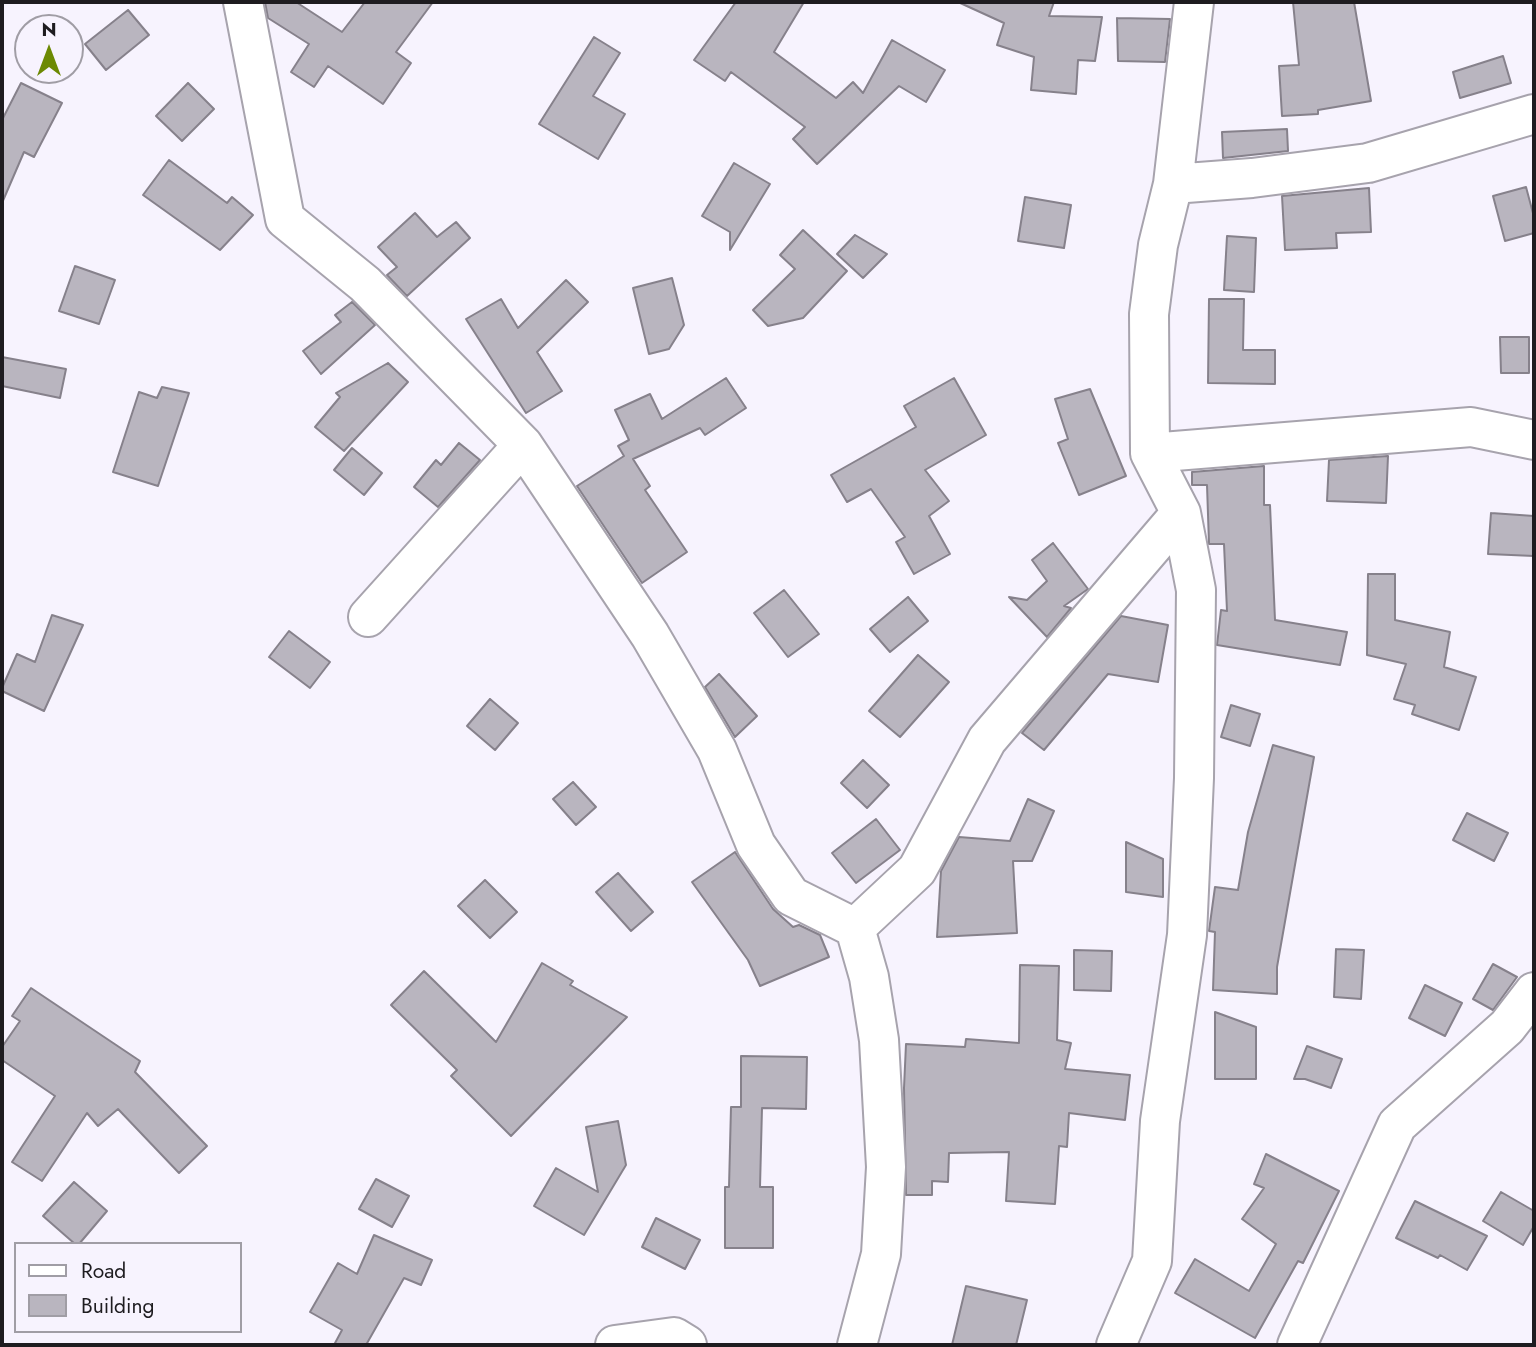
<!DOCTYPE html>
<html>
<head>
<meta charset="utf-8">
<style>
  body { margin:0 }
  #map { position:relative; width:1536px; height:1347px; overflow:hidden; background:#f7f3fe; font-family:Jost,sans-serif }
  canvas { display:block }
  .frame { position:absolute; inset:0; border:4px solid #1e1c20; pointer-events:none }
  .legend { position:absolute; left:14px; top:1242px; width:228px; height:91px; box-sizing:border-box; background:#f7f3fe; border:2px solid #a09da5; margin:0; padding:9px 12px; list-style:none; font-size:21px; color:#1e1c20 }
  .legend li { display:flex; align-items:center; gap:14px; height:35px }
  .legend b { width:35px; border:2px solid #a09da5 }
  .north { position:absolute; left:14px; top:14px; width:70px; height:70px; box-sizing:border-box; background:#f7f3fe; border:2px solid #a09da5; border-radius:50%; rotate:0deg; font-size:19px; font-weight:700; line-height:28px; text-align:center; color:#1e1c20 }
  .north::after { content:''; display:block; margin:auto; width:24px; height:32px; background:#6c8903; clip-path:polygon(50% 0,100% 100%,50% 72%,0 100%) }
</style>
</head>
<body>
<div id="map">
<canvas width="1536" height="1347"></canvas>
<div class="frame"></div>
<ul class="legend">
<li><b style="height:9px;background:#fff"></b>Road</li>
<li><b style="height:19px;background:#b9b5bf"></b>Building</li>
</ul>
<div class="north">N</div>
</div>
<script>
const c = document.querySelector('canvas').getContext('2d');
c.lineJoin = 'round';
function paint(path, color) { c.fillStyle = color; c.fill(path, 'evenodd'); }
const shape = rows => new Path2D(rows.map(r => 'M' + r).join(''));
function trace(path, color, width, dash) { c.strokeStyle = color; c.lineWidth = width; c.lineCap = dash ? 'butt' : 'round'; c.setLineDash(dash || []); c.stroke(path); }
const building = shape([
  [265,2,296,2,342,32,365,2,433,2,396,52,411,63,383,104,328,66,314,87,291,72,309,44,268,18,265,2],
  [736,2,804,2,774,52,836,98,853,82,863,93,892,40,945,70,926,102,899,86,817,164,793,139,805,127,731,72,725,81,694,60,736,2],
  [958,2,1054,2,1049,16,1102,17,1095,61,1078,60,1076,94,1031,90,1034,57,997,45,1004,23,958,2],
  [1293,2,1354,2,1371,101,1318,110,1318,114,1282,116,1279,66,1299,65,1293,2],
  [128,10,149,35,106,70,85,44,128,10],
  [1117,18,1170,19,1165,62,1118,61,1117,18],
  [594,37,620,53,593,96,625,114,598,159,539,124,594,37],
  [1503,56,1511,83,1460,98,1453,72,1503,56],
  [21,83,62,103,34,157,24,152,2,203,2,120,21,83],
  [188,83,214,109,182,141,156,116,188,83],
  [1287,129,1288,151,1223,158,1222,132,1287,129],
  [169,160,227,203,232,197,253,215,220,250,143,195,169,160],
  [734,163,770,184,730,250,730,232,702,216,734,163],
  [1526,187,1534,217,1534,233,1505,241,1493,196,1526,187],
  [1369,188,1371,232,1336,233,1337,248,1285,250,1282,196,1369,188],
  [1025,197,1071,205,1064,248,1018,241,1025,197],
  [415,213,437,237,456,222,470,238,407,296,387,275,397,267,378,247,415,213],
  [803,230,847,271,803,318,768,326,753,310,795,269,780,255,803,230],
  [855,235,887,254,863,278,837,254,855,235],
  [1227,236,1256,238,1254,292,1224,290,1227,236],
  [75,266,115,280,99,324,59,311,75,266],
  [672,278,684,325,669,349,649,354,633,288,672,278],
  [566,280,588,302,537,352,562,391,526,413,466,319,501,299,518,328,566,280],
  [1209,299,1244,299,1243,350,1275,350,1275,384,1208,383,1209,299],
  [352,302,375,325,321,374,303,351,341,322,335,315,352,302],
  [1500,337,1529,337,1529,373,1501,373,1500,337],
  [2,357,66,369,60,398,2,386,2,357],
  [388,363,408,382,344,451,315,427,340,397,336,393,388,363],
  [726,378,746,408,705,435,700,428,633,459,650,486,645,490,687,552,642,583,577,486,624,456,618,446,629,440,615,410,650,394,662,419,726,378],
  [954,378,986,435,925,470,949,501,929,516,950,554,914,574,896,542,905,537,871,489,847,502,831,475,916,427,904,406,954,378],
  [162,387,189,393,158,486,113,472,139,392,157,398,162,387],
  [1090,389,1126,476,1079,495,1058,443,1068,439,1055,399,1090,389],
  [459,443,480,460,438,507,414,487,436,460,441,465,459,443],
  [352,448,382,473,364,495,334,470,352,448],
  [1388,456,1386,503,1327,501,1329,460,1388,456],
  [1264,466,1264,505,1270,505,1275,620,1347,632,1340,665,1217,645,1221,610,1227,611,1224,544,1209,544,1207,485,1192,485,1192,472,1264,466],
  [1491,513,1534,516,1534,556,1488,554,1491,513],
  [1053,543,1088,589,1064,606,1071,608,1047,637,1009,597,1027,600,1047,581,1032,560,1053,543],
  [1368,574,1395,574,1395,620,1450,632,1444,667,1476,677,1459,730,1412,714,1415,705,1394,699,1406,664,1367,655,1368,574],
  [784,590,819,634,788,657,754,613,784,590],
  [908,597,928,621,890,652,870,629,908,597],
  [52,615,83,625,44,711,2,691,2,688,17,654,35,662,52,615],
  [1121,616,1168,625,1158,682,1108,674,1044,750,1022,733,1121,616],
  [289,631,330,662,310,688,269,657,289,631],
  [918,655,949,682,900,737,869,711,918,655],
  [719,674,757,716,735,737,705,687,719,674],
  [490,699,518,723,495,750,467,726,490,699],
  [1231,705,1260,714,1250,746,1221,737,1231,705],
  [1273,745,1314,757,1277,967,1277,994,1213,990,1215,932,1209,931,1215,887,1238,890,1248,832,1273,745],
  [863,760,889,785,867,808,841,783,863,760],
  [573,782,596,807,576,825,553,799,573,782],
  [1028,799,1054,811,1032,861,1013,861,1017,933,937,937,941,871,959,837,1010,841,1028,799],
  [1467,813,1508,833,1494,861,1453,840,1467,813],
  [876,819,900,850,856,883,832,853,876,819],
  [1126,842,1163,859,1163,897,1126,892,1126,842],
  [735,852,773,909,793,927,799,925,820,935,829,957,760,986,748,960,692,882,735,852],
  [618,873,653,912,631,931,596,892,618,873],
  [485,880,517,912,490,938,458,906,485,880],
  [1336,949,1364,950,1361,999,1334,997,1336,949],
  [1074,950,1112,951,1111,991,1074,990,1074,950],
  [542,963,573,981,570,985,627,1017,511,1136,451,1076,457,1070,391,1005,424,971,496,1042,542,963],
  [1493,964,1517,977,1493,1010,1473,999,1493,964],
  [1020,965,1059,966,1057,1040,1071,1043,1065,1069,1130,1075,1125,1120,1069,1113,1067,1147,1059,1146,1055,1204,1006,1201,1009,1152,949,1153,948,1182,932,1181,932,1195,906,1195,904,1088,906,1044,965,1047,966,1039,1019,1043,1020,965],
  [1425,985,1462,1003,1445,1036,1409,1018,1425,985],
  [31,988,140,1061,135,1072,207,1146,179,1173,118,1109,98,1126,87,1113,42,1181,12,1162,55,1096,2,1060,2,1047,20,1021,12,1016,31,988],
  [1215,1012,1256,1027,1256,1079,1215,1079,1215,1012],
  [1307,1046,1342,1059,1331,1088,1305,1079,1294,1079,1307,1046],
  [741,1056,807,1057,806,1109,762,1108,760,1187,773,1187,773,1248,725,1248,725,1187,729,1187,731,1107,741,1107,741,1056],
  [618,1121,626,1165,584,1235,534,1206,556,1168,598,1192,586,1127,618,1121],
  [1266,1154,1339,1191,1303,1263,1298,1261,1255,1338,1175,1293,1195,1259,1249,1291,1276,1244,1242,1219,1264,1188,1254,1184,1266,1154],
  [376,1179,409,1196,392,1227,359,1209,376,1179],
  [74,1182,107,1211,79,1244,75,1244,43,1216,74,1182],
  [1501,1192,1534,1211,1534,1226,1523,1245,1483,1221,1501,1192],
  [1415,1201,1487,1236,1467,1270,1440,1255,1438,1258,1396,1238,1415,1201],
  [656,1218,700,1240,685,1269,642,1247,656,1218],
  [374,1235,432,1260,421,1285,404,1278,366,1345,334,1345,342,1330,310,1312,338,1263,357,1274,374,1235],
  [966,1286,1027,1300,1016,1345,952,1345,966,1286]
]);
const minor = shape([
  [243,2,285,219,365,284,523,445,650,635,717,750,756,845,791,896,855,928,869,977,879,1040,886,1167,881,1254,857,1345],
  [1173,184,1252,178,1368,163,1534,114],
  [1150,453,1471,427,1534,440],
  [368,617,523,445],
  [855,928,917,870,987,740,1181,513],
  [615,1345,674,1337,687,1345],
  [1116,1345,1152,1261,1160,1121,1187,935,1194,778,1196,590,1181,513,1150,453,1149,314,1158,245,1173,184,1194,2],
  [1297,1345,1397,1125,1507,1027,1534,992]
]);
paint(building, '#b9b5bf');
trace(building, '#86818b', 2);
trace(minor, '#a7a3ad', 42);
trace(minor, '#fff', 38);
</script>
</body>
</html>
